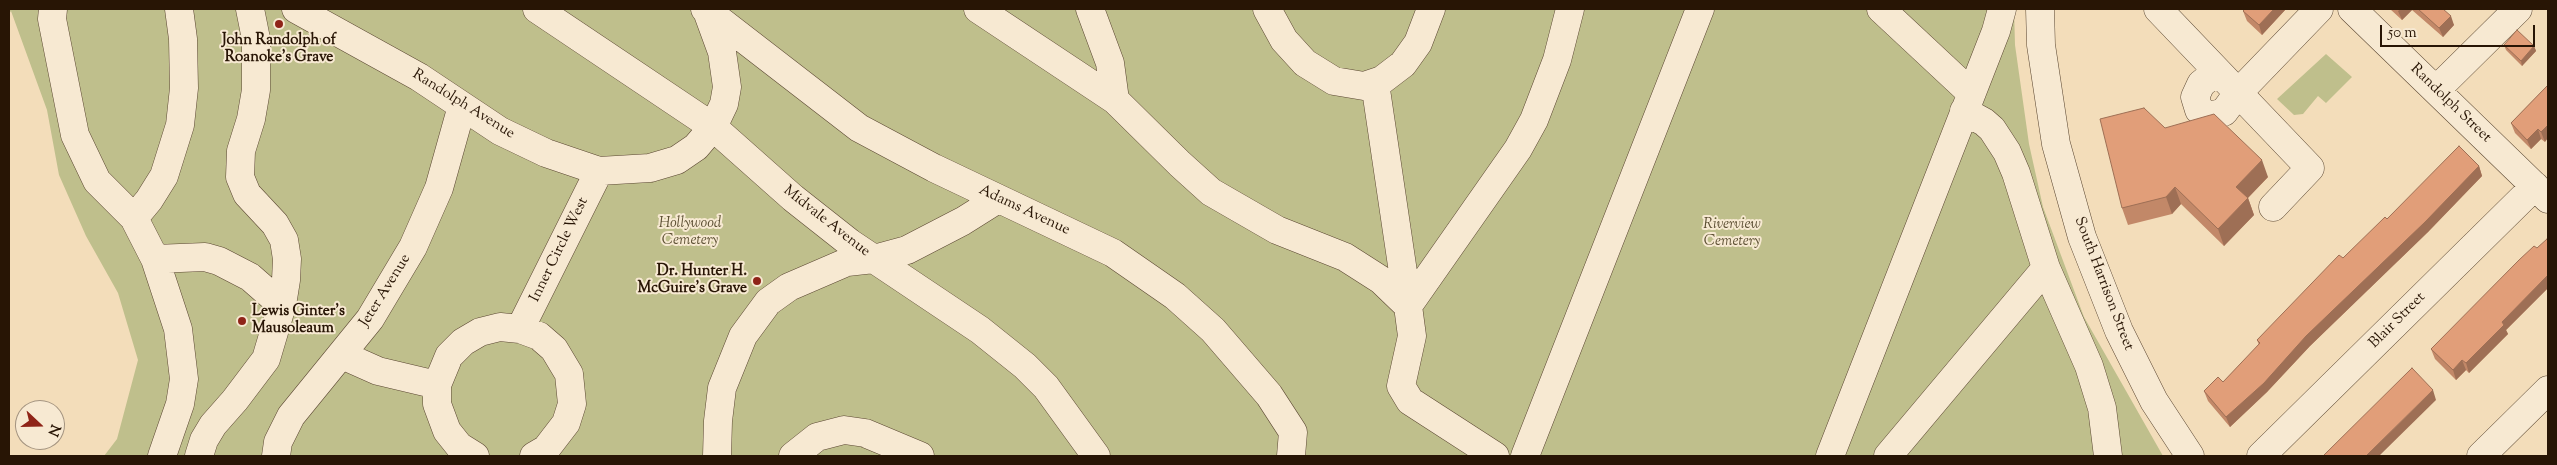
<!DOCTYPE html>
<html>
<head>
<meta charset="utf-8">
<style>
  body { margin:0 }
  #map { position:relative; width:2557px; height:465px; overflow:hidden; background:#f3ddba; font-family:"Sorts Mill Goudy",serif }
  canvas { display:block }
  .frame { position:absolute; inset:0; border:10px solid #281505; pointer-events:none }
  .north { position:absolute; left:15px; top:400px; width:50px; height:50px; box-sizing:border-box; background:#f7e9d2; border:1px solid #a49480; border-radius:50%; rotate:111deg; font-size:14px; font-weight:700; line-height:20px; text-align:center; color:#281505 }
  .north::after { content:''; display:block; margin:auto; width:18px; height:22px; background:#8f2418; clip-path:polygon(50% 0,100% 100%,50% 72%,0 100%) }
  .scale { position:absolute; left:2380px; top:25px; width:155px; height:22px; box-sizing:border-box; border:2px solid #281505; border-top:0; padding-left:6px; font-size:15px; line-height:18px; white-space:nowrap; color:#281505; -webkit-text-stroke:4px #f7e9d2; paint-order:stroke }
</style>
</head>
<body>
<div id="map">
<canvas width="2557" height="465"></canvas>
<div class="frame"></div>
<div class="north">N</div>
<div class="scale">50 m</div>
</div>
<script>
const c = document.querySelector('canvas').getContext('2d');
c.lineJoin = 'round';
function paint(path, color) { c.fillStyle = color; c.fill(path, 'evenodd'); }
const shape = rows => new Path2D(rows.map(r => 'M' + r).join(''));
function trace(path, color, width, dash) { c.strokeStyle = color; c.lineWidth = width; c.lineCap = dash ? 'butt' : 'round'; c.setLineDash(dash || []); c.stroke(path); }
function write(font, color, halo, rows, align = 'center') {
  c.font = font + ' "Sorts Mill Goudy",serif'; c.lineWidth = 4; c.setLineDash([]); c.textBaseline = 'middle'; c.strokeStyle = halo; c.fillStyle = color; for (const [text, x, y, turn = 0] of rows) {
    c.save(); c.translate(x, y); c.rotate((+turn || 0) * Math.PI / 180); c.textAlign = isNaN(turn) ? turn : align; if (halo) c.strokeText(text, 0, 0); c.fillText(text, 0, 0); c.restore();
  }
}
const green = shape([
  [9,9,2014,9,2015,45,2029,144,2043,207,2084,317,2163,456,104,456,117,439,138,360,118,293,86,236,59,175,47,110,11,11,9,14],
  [2326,54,2352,77,2326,103,2318,96,2303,114,2294,115,2277,99]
]);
const minor = shape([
  [53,9,52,19,75,135,97,181,134,218,155,259,178,329,184,379,180,404,162,456],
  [296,9,419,77,500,131,546,153,599,171,650,168,677,160,696,147,713,127,724,104,727,87,722,52,707,11],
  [537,9,713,127,793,198,850,243,980,330,1025,366,1046,387,1096,456],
  [705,9,859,128,934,168,1113,253,1175,296,1213,330,1269,395,1293,432,1291,456],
  [978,9,1115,100,1180,164,1211,192,1277,230,1345,257,1381,280,1408,306,1412,336,1401,386,1410,401,1495,456],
  [1090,9,1110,63,1115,100],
  [1267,9,1284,40,1305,63,1334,81,1364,86,1382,80,1403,64,1418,43,1431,9],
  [1881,9,1970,92],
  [2040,9,2041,45,2056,144,2082,237,2119,331,2154,401,2190,456],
  [2158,9,2310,168,2273,207],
  [2352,9,2548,199],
  [2216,72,2201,84,2195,97,2199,110,2211,116,2224,112,2238,93,2319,9],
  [1375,83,1408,306],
  [2436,90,2518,9],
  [1964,111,1984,122,1992,129,2007,152,2016,173,2046,268,2089,366,2102,408,2108,456],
  [134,218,149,200,164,176,180,125,184,88,183,39,179,9],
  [155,259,205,257,219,261,250,277,282,305],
  [1408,306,1518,149,1534,120,1557,60,1570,9],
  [520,329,599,171],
  [342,355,378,371,437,385],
  [199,456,204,440,213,425,235,400,266,359,282,305,286,280,287,259,284,240,275,224,247,194,240,177,241,151,251,119,256,90,256,39,250,9],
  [276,456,278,442,291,416,370,319,413,247,439,188,462,106],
  [475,456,459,446,447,431,437,404,437,385,449,356,463,342,480,332,500,327,520,329,539,336,554,349,569,374,572,404,566,423,546,449,534,456],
  [717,456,718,421,722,388,743,336,768,302,789,287,847,262,874,259,907,250,963,221,998,199],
  [793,456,817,437,844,430,865,433,920,456],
  [1525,456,1700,9],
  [1830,456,1996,31,2002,9],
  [1888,456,2046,268],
  [2261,456,2535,186],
  [2481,456,2548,390]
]);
const wall = shape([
  [2244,9,2286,9,2262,35,2247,21,2243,11],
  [2390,9,2443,9,2454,25,2443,37,2412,10,2402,20],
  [2504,45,2534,46,2536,51,2522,66,2506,50],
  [2548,85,2545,142,2541,139,2531,149,2515,133,2511,123],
  [2165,128,2268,177,2248,198,2254,215,2224,246,2181,204,2172,214,2128,225,2122,208],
  [2479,166,2482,176,2428,232,2310,346,2267,392,2230,427,2208,401,2204,391,2223,382,2259,345,2257,340,2343,258,2387,219],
  [2548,241,2548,288,2506,330,2508,334,2469,373,2466,370,2456,380,2435,359,2431,349,2537,248]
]);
const shadedWall = shape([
  [2274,9,2286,9,2262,35,2259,25],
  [2401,9,2412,9,2412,10,2402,20,2398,11],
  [2451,16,2454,25,2443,37,2439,28],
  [2534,46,2536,51,2522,66,2521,61],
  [2548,125,2548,138,2545,142,2541,132],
  [2538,129,2541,139,2531,149,2527,140],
  [2262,160,2268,177,2242,204,2236,187],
  [2479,166,2482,176,2428,232,2310,346,2267,392,2230,427,2226,417,2306,336],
  [2175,187,2181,204,2172,214,2166,197],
  [2248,198,2254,215,2224,246,2218,229],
  [2548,275,2548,288,2506,330,2508,334,2469,373,2466,363,2502,322],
  [2462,360,2466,370,2456,380,2453,370],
  [2433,390,2436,400,2379,456,2367,456,2367,455]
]);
const building = shape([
  [2245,9,2274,9,2259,25,2243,11,2245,9],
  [2418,9,2443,9,2451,16,2439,28,2418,9],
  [2517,30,2534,46,2521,61,2504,45,2517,30],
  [2548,85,2548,125,2541,132,2538,129,2527,140,2511,123,2548,85],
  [2144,108,2165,128,2214,114,2262,160,2236,187,2248,198,2218,229,2175,187,2166,197,2122,208,2100,119,2144,108],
  [2459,146,2479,166,2425,222,2306,336,2264,383,2226,417,2204,391,2218,377,2223,382,2260,343,2257,340,2339,255,2343,258,2385,217,2387,219,2459,146],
  [2547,239,2548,241,2548,275,2502,322,2504,325,2466,363,2462,360,2453,370,2431,349,2519,260,2534,246,2537,248,2547,239],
  [2412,368,2433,390,2367,455,2368,456,2323,456,2412,368]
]);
const markers = [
  [279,24,5,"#8f2418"],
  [757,281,5,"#8f2418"],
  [242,321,5,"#8f2418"]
];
const poiNames = [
  ["John Randolph of",279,41],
  ["Roanoke's Grave",279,58],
  ["Dr. Hunter H.",747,272,"right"],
  ["McGuire's Grave",747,289,"right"],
  ["Lewis Ginter's",252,312,"left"],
  ["Mausoleaum",252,329,"left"]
];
const streetNames = [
  ["Randolph Street",2450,104,44],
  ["Randolph Avenue",463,105,32],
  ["Adams Avenue",1024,211,25],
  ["Midvale Avenue",826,222,38],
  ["Inner Circle West",560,250,-64],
  ["South Harrison Street",2103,284,69],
  ["Jeter Avenue",386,291,-58],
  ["Blair Street",2398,321,-45]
];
const parkNames = [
  ["Hollywood",690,224],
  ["Cemetery",690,241],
  ["Riverview",1732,225],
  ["Cemetery",1732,242]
];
paint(green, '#bfbf8c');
trace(minor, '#5b4732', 29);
trace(minor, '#f7e9d2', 28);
paint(wall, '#c28868');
paint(shadedWall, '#9e6f55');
paint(building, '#e19e79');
trace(building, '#9e6f55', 1);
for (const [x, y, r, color] of markers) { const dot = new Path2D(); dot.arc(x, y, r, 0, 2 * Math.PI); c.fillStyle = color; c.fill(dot); trace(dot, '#f7e9d2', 2); }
write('bold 15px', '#281505', '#f7e9d2', poiNames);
write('15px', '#281505', '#f7e9d2', streetNames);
write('italic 15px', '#5d5034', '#f7e9d2', parkNames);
</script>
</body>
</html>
